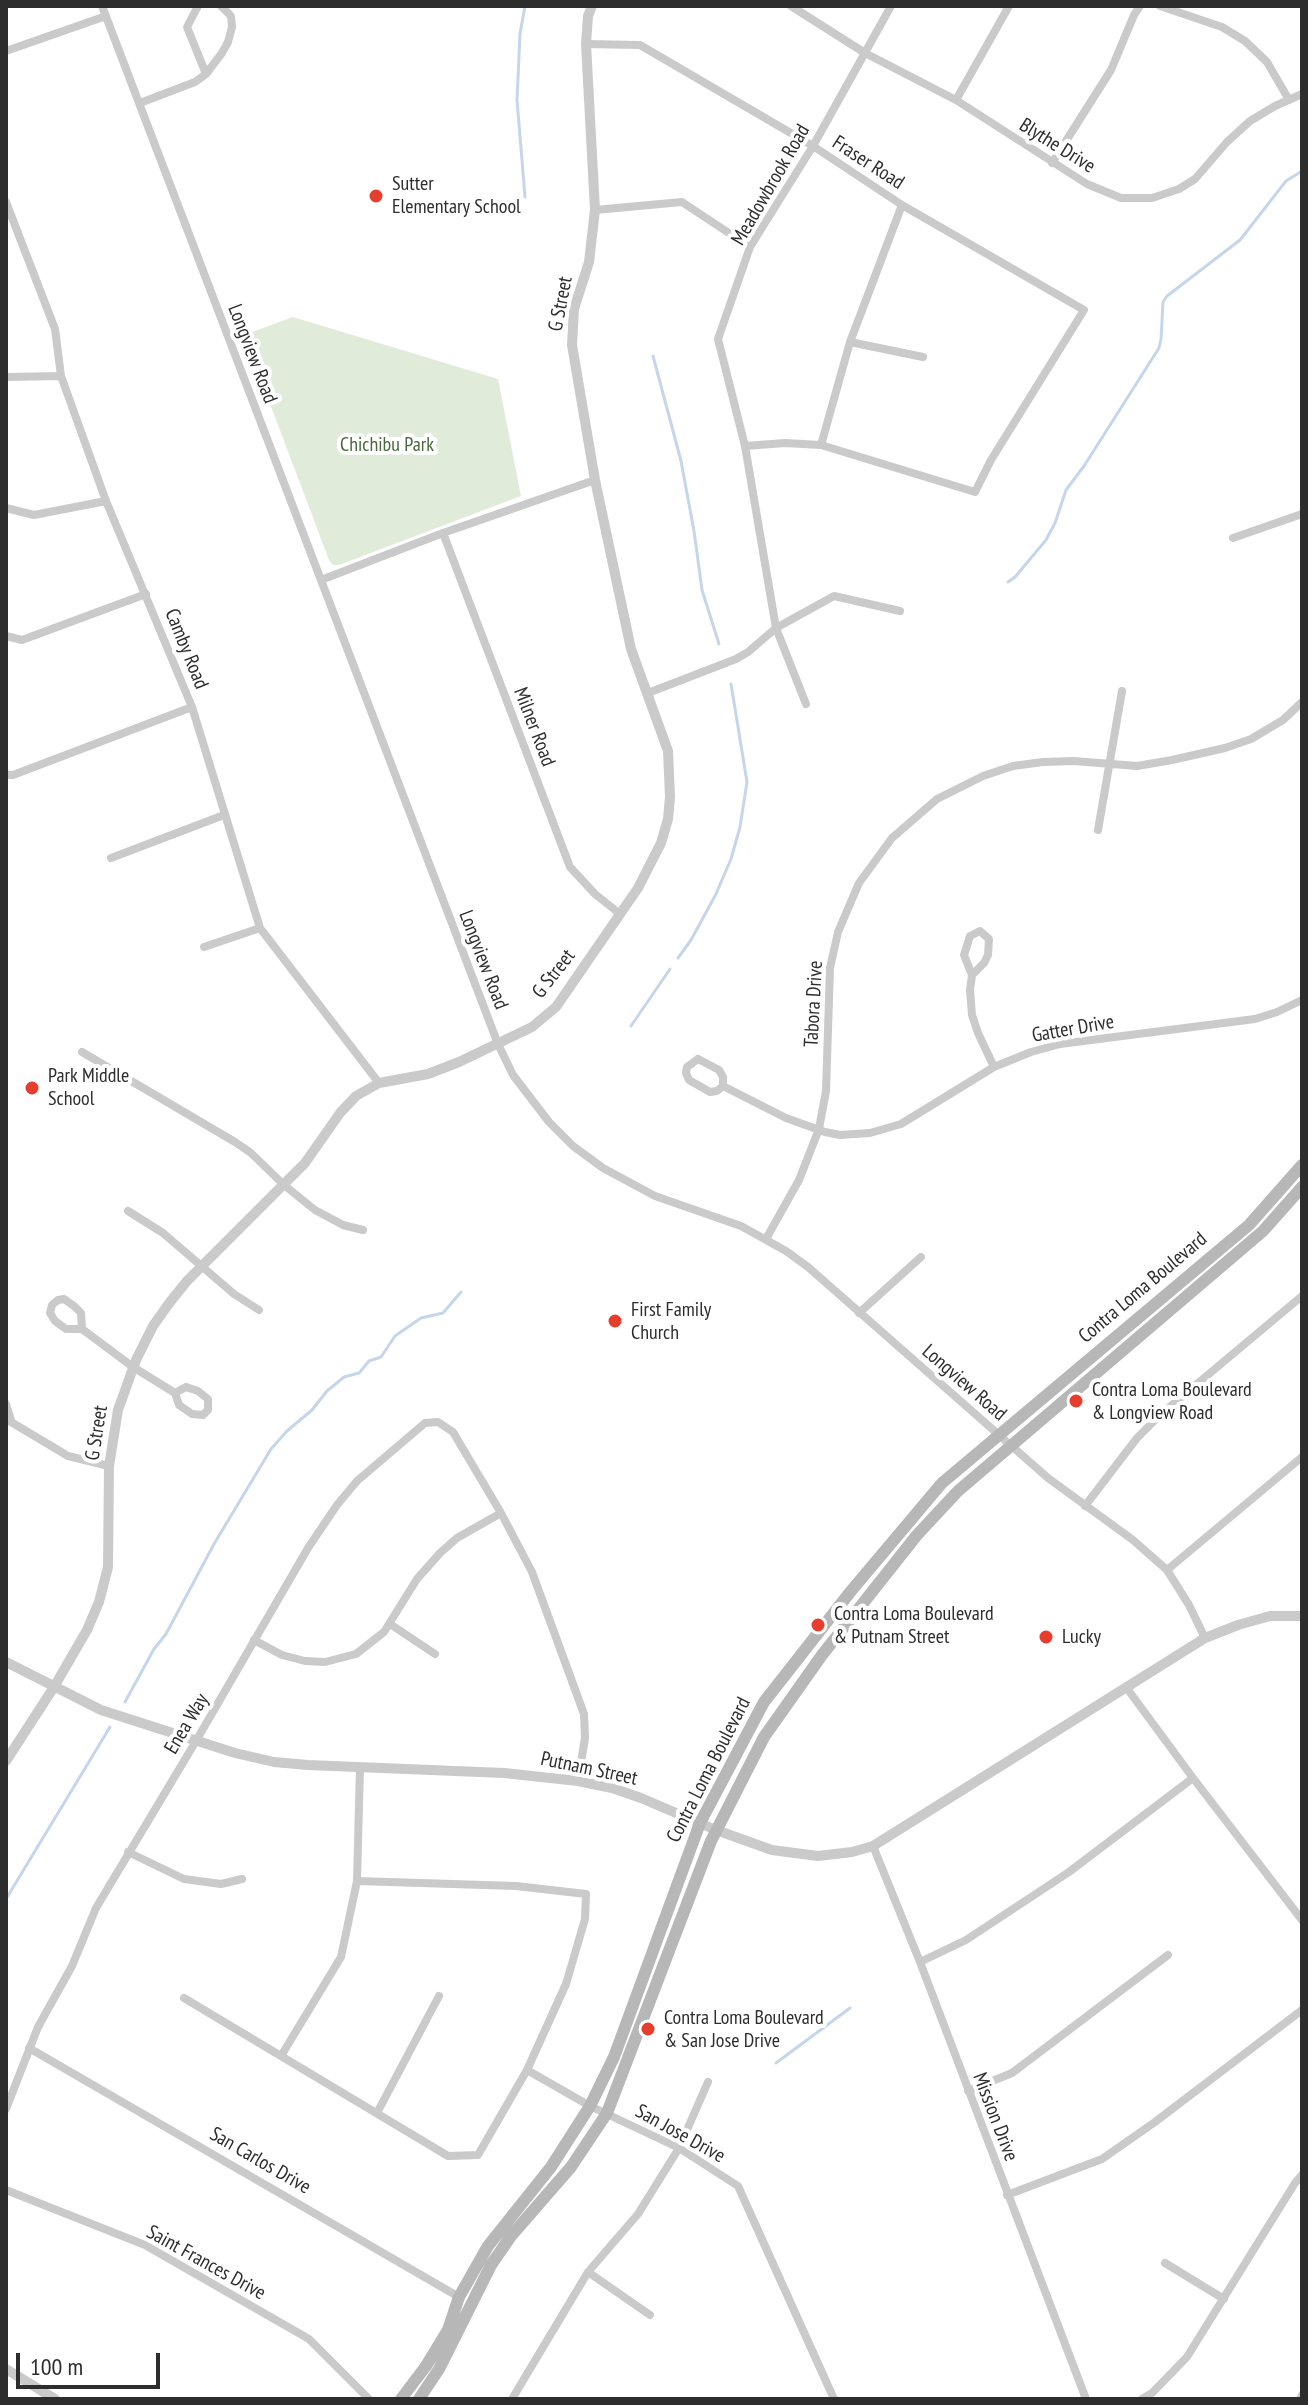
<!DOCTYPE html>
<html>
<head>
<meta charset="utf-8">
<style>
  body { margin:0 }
  #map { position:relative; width:1308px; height:2405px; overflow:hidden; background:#fff; font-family:"PT Sans Narrow",sans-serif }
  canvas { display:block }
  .frame { position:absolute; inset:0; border:8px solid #2d2d2d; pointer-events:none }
  .scale { position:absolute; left:16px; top:2353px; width:144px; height:36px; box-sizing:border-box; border:4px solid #2d2d2d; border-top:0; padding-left:10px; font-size:24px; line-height:28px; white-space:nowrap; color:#2d2d2d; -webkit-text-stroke:6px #fff; paint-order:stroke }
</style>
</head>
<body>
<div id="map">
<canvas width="1308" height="2405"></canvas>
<div class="frame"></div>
<div class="scale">100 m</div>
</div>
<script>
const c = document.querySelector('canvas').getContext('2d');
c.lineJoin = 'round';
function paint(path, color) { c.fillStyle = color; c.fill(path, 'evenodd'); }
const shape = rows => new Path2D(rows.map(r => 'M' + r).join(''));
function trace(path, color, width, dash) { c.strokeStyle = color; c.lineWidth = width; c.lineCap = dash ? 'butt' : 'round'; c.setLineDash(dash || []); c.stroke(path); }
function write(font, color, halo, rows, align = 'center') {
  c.font = font + ' "PT Sans Narrow",sans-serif'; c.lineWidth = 8; c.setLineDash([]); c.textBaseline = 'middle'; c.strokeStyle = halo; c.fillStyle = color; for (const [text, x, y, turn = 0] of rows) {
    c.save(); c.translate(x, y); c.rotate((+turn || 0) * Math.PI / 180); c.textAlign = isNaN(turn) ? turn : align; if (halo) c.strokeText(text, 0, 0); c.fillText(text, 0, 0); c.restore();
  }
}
const green = shape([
  [293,317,498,379,521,496,339,565,333,565,329,560,244,335]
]);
const stream = shape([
  [525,197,517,100,520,34,525,6],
  [653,356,681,461,694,531,702,590,719,644],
  [1008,582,1015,577,1046,540,1055,523,1066,490,1084,466,1159,348,1161,339,1163,302,1167,296,1240,240,1286,181,1302,171],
  [678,958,691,940,716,894,731,859,740,827,747,782,731,684],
  [631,1026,670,969],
  [125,1702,154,1649,166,1634,214,1544,271,1449,287,1431,312,1410,327,1391,344,1377,359,1373,369,1361,381,1357,395,1336,421,1318,443,1313,461,1292],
  [6,1899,110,1727],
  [776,2063,850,2008]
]);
const minor = shape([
  [102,6,498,1044,513,1075,549,1122,573,1146,603,1168,655,1196,741,1226,786,1251,808,1267,1048,1478,1133,1540,1167,1570,1189,1605,1205,1638],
  [198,6,187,27,206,74],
  [791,6,865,53,956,100,1087,184,1121,198,1152,198,1179,189,1195,179,1227,142,1250,121,1275,106,1302,94],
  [1160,6,1222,27,1245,41,1267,62,1289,100],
  [586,44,640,45,813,146,902,205,1084,310,991,460,975,492,821,445,785,443,745,446],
  [6,51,106,16],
  [956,100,1009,6],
  [140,103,195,82,206,74,222,53,228,42,232,27,231,16,221,6],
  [1052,163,1111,70,1134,15,1140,6],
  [6,202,55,329,61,376,106,501,192,707,260,928,379,1083],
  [595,210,682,202,750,247],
  [850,342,923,357],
  [6,377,61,376],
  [821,445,850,342,902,205],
  [6,508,34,515,106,501],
  [443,533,570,867,595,894,620,914],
  [1233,538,1302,514],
  [321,580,443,533,595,480],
  [6,636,22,640,146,594],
  [648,693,736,659,748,652,776,628,834,596,900,611],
  [806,704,776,628,745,446,718,339,750,247,813,146,891,6],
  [6,775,13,775,192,707],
  [1098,830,1122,691],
  [111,858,224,815],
  [204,947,260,928],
  [972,975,984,963,988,955,989,939,980,931,970,936,964,955,972,975,970,990,972,1015,978,1033,994,1067],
  [82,1052,235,1142,251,1153,284,1185,315,1210,343,1225,363,1230],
  [698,1059,719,1070,723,1077,723,1086,717,1091,710,1092,689,1080,686,1073,687,1067,698,1059],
  [723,1086,786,1118,825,1132,840,1135,870,1133,901,1124,994,1067,1031,1052,1060,1044,1255,1019,1277,1012,1302,1000],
  [128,1211,163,1233,234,1294,259,1310],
  [766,1239,799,1180,819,1129,826,1091,830,968,838,932,859,883,892,838,937,799,983,776,1013,766,1043,762,1074,761,1137,766,1172,760,1225,748,1251,739,1283,720,1302,702],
  [859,1313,921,1257],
  [82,1329,81,1313,74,1306,64,1299,58,1300,52,1305,50,1313,55,1321,66,1329,82,1329,133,1367,175,1393],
  [186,1387,198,1391,208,1399,208,1410,203,1415,192,1414,179,1405,175,1393,186,1387],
  [6,1404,11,1420],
  [6,1419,68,1456,109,1466],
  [1085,1506,1137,1438,1160,1415,1302,1296],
  [1167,1570,1302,1457],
  [390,1624,435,1654],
  [254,1640,282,1655,305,1661,325,1662,356,1654,384,1632,417,1579,440,1553,457,1538,501,1513],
  [1126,1687,1193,1778,1302,1920],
  [873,1846,920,1962,1086,2399],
  [128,1852,184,1879,221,1884,242,1879],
  [920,1962,966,1940,1069,1872,1193,1778],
  [184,1998,448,2156,478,2155,527,2070,566,1984,585,1919,586,1894,516,1886,357,1881],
  [29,2048,459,2297],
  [281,2056,341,1957,357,1881,360,1767],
  [527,2070,590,2106,679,2148,738,2186,834,2399],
  [968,2091,1012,2073,1168,1955],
  [6,2109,38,2027,72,1966,96,1908,196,1741,308,1548,337,1505,357,1481,425,1423,438,1422,453,1432,501,1513,532,1572,584,1714,585,1738,578,1781],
  [377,2113,439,1996],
  [6,2190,145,2245,309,2339,369,2399],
  [1007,2195,1102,2159,1155,2122,1302,2010],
  [1165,2263,1224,2299],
  [588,2272,650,2315],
  [512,2399,588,2272,638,2214,679,2148,708,2082],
  [1142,2399,1152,2393,1187,2357,1295,2183,1302,2175],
  [1300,2399,1302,2395]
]);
const tertiary = shape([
  [6,1662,101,1710,235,1753,274,1762,308,1765,504,1773,578,1781,612,1788,641,1798,716,1830,772,1850,818,1856,852,1852,873,1846,1205,1638,1238,1625,1270,1616,1302,1616],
  [6,1761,54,1687,87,1630,99,1602,108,1567,109,1466,118,1410,136,1360,153,1326,170,1302,187,1281,305,1163,340,1113,356,1096,379,1083,428,1074,459,1062,532,1027,556,1007,638,888,661,843,668,819,670,797,668,751,631,649,595,480,572,345,574,309,589,262,595,210,586,44,588,16,592,6],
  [6,2369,55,2399]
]);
const secondary = shape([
  [401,2399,426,2366,448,2330,459,2297,488,2246,551,2167,590,2106,614,2057,700,1823,764,1702,851,1591,942,1483,1249,1225,1302,1165],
  [419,2399,439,2369,491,2265,511,2236,571,2167,607,2113,711,1841,764,1737,822,1655,917,1535,958,1491,1263,1231,1302,1187]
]);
const markers = [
  [376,196,8,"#e73d2c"],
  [32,1088,8,"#e73d2c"],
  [615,1321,8,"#e73d2c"],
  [1076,1401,8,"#e73d2c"],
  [818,1625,8,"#e73d2c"],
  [1046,1637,8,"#e73d2c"],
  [648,2029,8,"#e73d2c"]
];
const streetNames = [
  ["Blythe Drive",1057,146,32],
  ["Fraser Road",868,163,33],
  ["Meadowbrook Road",771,185,-60],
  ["G Street",561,304,-79],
  ["Longview Road",252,354,69],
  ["Camby Road",186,649,68],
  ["Milner Road",534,727,69],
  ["Longview Road",483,960,69],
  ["G Street",554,974,-52],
  ["Tabora Drive",814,1004,-87],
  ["Gatter Drive",1073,1029,-10],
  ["Contra Loma Boulevard",1143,1288,-40],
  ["Longview Road",964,1383,41],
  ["G Street",97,1433,-81],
  ["Enea Way",187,1724,-59],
  ["Putnam Street",589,1769,12],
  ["Contra Loma Boulevard",709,1770,-63],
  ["Mission Drive",995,2117,69],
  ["San Jose Drive",680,2134,29],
  ["San Carlos Drive",260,2161,30],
  ["Saint Frances Drive",206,2263,29]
];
const poiNames = [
  ["Sutter",392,184],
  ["Elementary School",392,207],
  ["Park Middle",48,1076],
  ["School",48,1099],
  ["First Family",631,1310],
  ["Church",631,1333],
  ["Contra Loma Boulevard",1092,1390],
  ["& Longview Road",1092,1413],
  ["Contra Loma Boulevard",834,1614],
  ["& Putnam Street",834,1637],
  ["Lucky",1062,1637],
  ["Contra Loma Boulevard",664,2018],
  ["& San Jose Drive",664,2041]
];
const parkNames = [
  ["Chichibu Park",387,445]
];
paint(green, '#e0ebda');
trace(stream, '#c5d6eb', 3);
trace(minor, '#cacaca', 8);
trace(tertiary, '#cacaca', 10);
trace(secondary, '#b7b7b7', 12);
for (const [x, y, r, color] of markers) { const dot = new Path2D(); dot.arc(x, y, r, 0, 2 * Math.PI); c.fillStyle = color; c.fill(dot); trace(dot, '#fff', 3); }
write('20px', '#2d2d2d', '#fff', streetNames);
write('20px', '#2d2d2d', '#fff', poiNames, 'left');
write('20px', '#48693a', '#fff', parkNames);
</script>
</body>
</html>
